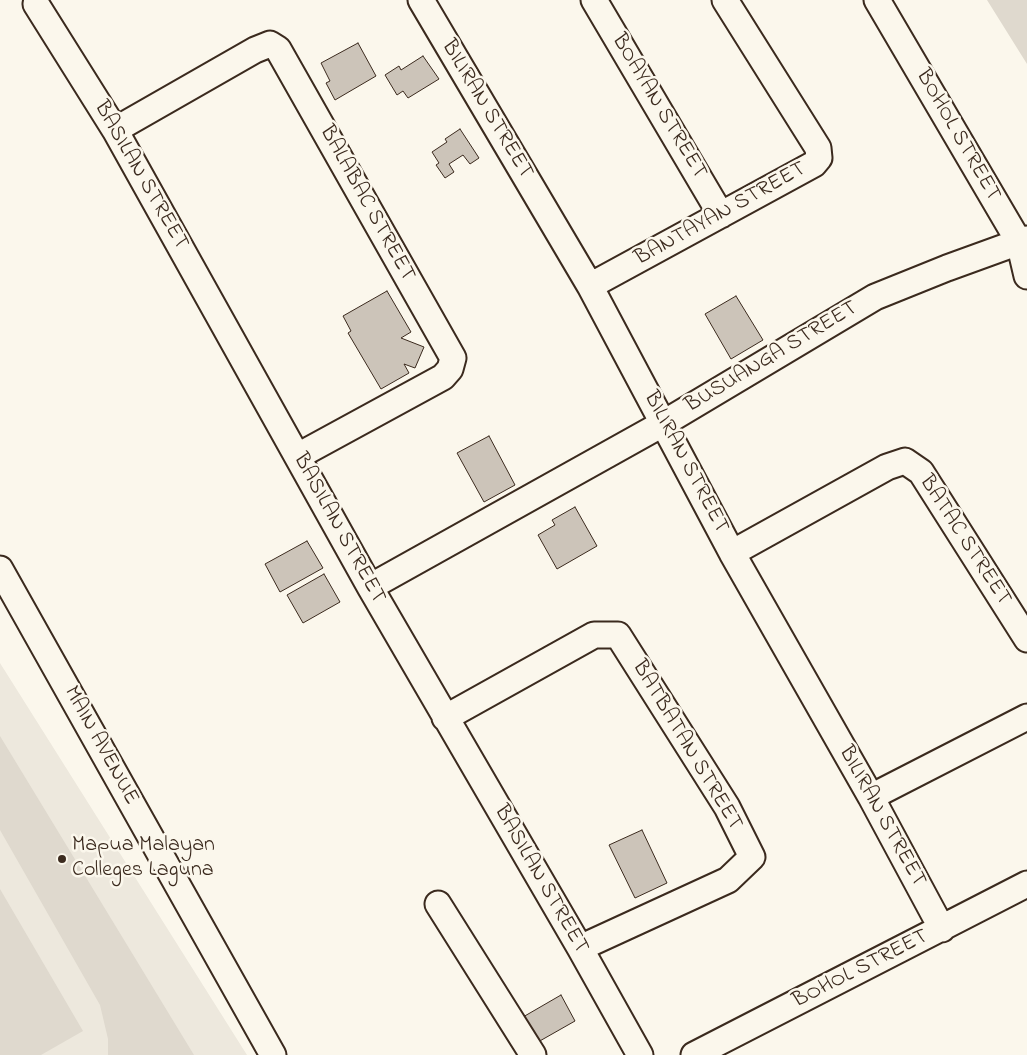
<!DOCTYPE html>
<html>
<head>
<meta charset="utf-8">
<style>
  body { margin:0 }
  canvas { display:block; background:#fbf7ec }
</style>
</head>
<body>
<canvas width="1027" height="1055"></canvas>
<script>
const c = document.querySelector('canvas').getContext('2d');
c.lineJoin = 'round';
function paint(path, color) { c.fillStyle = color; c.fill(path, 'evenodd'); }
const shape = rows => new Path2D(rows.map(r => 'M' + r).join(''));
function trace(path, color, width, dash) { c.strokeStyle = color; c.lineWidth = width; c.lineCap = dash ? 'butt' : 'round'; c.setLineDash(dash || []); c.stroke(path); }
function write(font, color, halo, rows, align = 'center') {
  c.font = font + ' "Indie Flower",sans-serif'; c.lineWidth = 5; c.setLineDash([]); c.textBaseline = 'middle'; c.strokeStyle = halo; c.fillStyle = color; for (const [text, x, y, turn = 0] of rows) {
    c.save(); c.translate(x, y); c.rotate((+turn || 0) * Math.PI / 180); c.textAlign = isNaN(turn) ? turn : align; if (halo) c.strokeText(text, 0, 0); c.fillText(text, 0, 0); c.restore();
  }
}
const built = shape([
  [0,663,247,1055,0,1055]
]);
const green = shape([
  [987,0,1027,0,1027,64],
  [0,736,194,1055,108,1055,108,1039,100,1005,0,830],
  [0,889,83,1031,41,1055,0,1055]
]);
const building = shape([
  [358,43,376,76,335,100,326,83,330,81,321,63,358,43],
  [423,56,439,79,408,98,403,91,397,95,385,75,399,66,401,70,423,56],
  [460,129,479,158,470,164,463,155,449,164,454,172,445,178,436,165,439,163,432,152,447,142,445,139,460,129],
  [387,291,411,332,401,338,424,347,415,368,404,364,409,373,381,389,348,333,351,331,343,316,387,291],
  [736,296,763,340,731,359,705,314,736,296],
  [489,436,515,485,484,502,457,453,489,436],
  [575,507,597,546,557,569,538,535,555,525,552,520,575,507],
  [307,541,323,568,280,592,265,564,307,541],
  [324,574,340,602,303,623,287,595,324,574],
  [642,830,667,883,635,898,609,845,642,830],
  [561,995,575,1021,538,1042,523,1017,561,995]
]);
const street = shape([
  [421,0,590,286,732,553,871,797,942,929],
  [594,0,721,215],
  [877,0,1019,242,1027,276],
  [36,4,115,130,370,587,580,948,640,1055],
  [115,130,255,50,270,44,278,49,453,358,450,369,443,377,298,456],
  [590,286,814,164,819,158,818,148,725,0],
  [732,553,887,467,905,461,921,472,1027,639],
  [0,569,273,1055],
  [370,587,664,423,875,297,947,268,1027,239],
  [445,718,594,635,618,635,727,807,752,857,728,880,580,948],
  [871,797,1027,717],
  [438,904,533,1055],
  [694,1055,1027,884]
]);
const markers = [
  [62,859,5,"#3b2a1e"]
];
const streetNames = [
  ["BOAYAN STREET",658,107,59],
  ["BILIRAN STREET",486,110,59],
  ["BOHOL STREET",957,136,60],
  ["BASILAN STREET",140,176,60],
  ["BALABAC STREET",366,204,61],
  ["BANTAYAN STREET",721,215,-29],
  ["BUSUANGA STREET",772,358,-31],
  ["BILIRAN STREET",685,463,62],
  ["BASILAN STREET",338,529,61],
  ["BATAC STREET",964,541,57],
  ["MAIN AVENUE",100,746,61],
  ["BATBATAN STREET",686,746,59],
  ["BILIRAN STREET",881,817,61],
  ["BASILAN STREET",540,880,60],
  ["BOHOL STREET",861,970,-27]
];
const poiNames = [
  ["Mapua Malayan",72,846],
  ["Colleges Laguna",72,871]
];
paint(built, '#ede8dd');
paint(green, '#dfd9ce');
paint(building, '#ccc4b9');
trace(building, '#3b2a1e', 1);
trace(street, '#3b2a1e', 29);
trace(street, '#fbf7ec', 25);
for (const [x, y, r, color] of markers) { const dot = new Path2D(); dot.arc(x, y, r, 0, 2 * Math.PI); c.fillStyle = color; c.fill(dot); trace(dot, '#fbf7ec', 2); }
write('22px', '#3b2a1e', '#fbf7ec', streetNames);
write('22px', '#3b2a1e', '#fbf7ec', poiNames, 'left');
</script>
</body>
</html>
